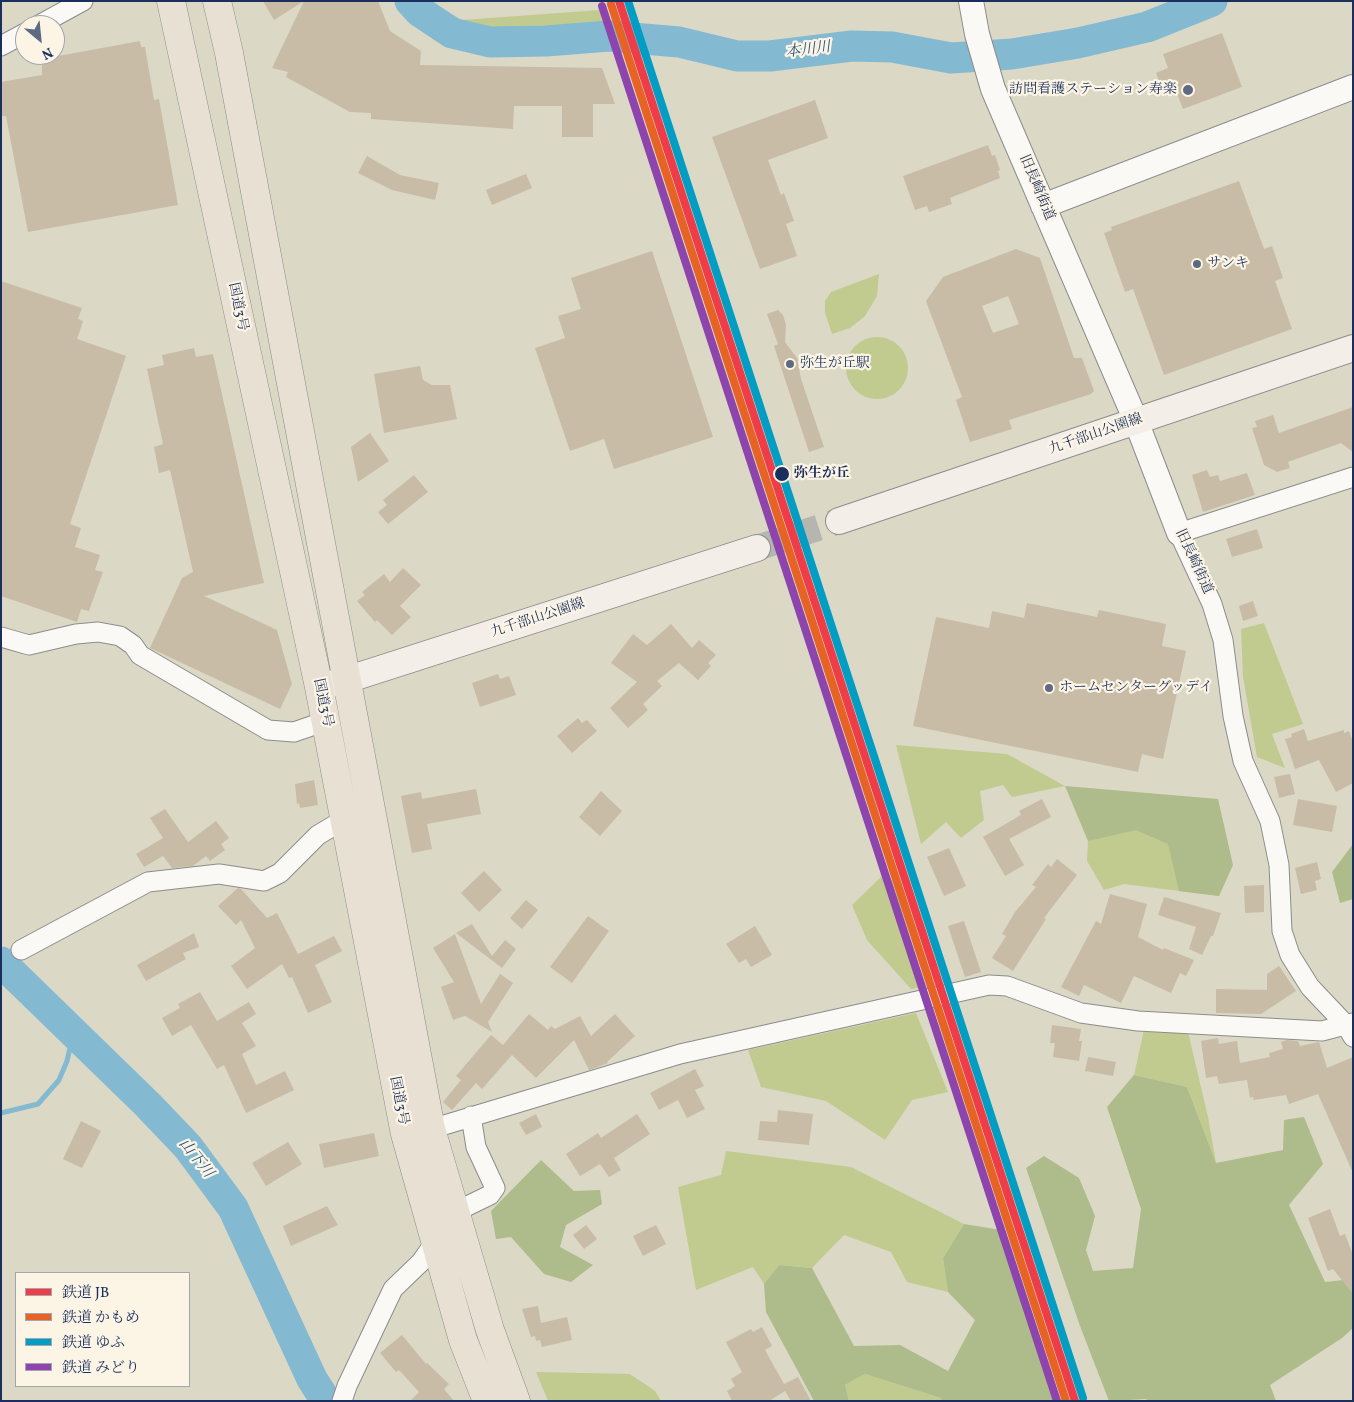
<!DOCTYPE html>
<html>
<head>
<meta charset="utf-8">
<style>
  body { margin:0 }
  #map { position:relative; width:1354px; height:1402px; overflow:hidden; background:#dbd8c5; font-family:Vollkorn,"Noto Serif JP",serif }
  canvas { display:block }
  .frame { position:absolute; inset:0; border:2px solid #1b2f5e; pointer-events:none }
  .legend { position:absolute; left:15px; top:1272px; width:175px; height:115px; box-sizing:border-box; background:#fcf5e5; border:1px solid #a2a6af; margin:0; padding:6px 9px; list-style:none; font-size:15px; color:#1b2f5e }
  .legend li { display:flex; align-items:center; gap:10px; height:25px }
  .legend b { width:25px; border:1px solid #a2a6af }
  .north { position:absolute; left:15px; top:15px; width:50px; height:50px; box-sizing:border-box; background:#fcf5e5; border:1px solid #a2a6af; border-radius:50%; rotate:152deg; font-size:14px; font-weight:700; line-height:20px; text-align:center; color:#1b2f5e }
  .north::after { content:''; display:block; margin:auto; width:18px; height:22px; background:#5e6a82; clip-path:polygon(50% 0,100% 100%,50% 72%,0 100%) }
</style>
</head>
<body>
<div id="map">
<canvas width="1354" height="1402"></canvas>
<div class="frame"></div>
<ul class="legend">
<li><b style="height:6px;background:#ee3d49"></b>鉄道 JB</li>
<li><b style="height:6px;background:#e76225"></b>鉄道 かもめ</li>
<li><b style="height:6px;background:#039dc3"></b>鉄道 ゆふ</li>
<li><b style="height:6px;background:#8e44ad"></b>鉄道 みどり</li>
</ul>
<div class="north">N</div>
</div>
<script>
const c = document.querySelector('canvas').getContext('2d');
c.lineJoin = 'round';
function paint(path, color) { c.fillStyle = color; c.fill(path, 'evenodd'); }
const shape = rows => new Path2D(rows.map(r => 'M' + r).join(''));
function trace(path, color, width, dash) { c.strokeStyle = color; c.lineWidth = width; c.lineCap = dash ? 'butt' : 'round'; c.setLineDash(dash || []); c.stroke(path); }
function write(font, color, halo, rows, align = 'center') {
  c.font = font + ' Vollkorn,"Noto Serif JP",serif'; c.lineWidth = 4.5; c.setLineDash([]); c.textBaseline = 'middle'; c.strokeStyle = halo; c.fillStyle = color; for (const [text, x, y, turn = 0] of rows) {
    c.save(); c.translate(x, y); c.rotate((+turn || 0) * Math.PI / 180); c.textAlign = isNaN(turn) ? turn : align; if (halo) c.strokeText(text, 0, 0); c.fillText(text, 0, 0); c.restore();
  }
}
const green = shape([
  [428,1,462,20,600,10,603,26,463,28,431,10],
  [879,274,877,296,865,316,850,328,832,334,825,313,825,301,831,292],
  '846 368a31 31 0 1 1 62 0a31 31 0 1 1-62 0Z',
  [1264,623,1303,724,1272,734,1285,768,1257,757,1243,677,1241,629],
  [896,745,1007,754,1065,786,1012,797,1003,785,980,791,984,820,961,838,946,822,921,844],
  [1144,809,1179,818,1219,896,1124,884,1104,890,1087,861,1088,841],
  [882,876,894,881,924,987,911,989,867,940,852,905],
  [916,1013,948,1092,912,1100,885,1140,826,1101,761,1087,748,1050],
  [1144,1030,1188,1032,1208,1117,1216,1163,1187,1087,1134,1075],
  [726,1151,851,1167,964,1224,943,1258,948,1292,907,1282,891,1252,844,1235,812,1268,779,1265,764,1284,753,1267,696,1290,678,1187,721,1175],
  [536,1372,630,1374,655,1391,661,1401,548,1401],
  [865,1374,941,1398,942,1401,849,1401,845,1385]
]);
const forest = shape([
  [1065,786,1218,799,1233,865,1219,896,1179,891,1168,844,1136,830,1088,841],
  [1353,844,1353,899,1340,903,1332,872],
  [1134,1075,1187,1087,1216,1163,1283,1150,1284,1120,1304,1117,1323,1164,1289,1205,1325,1282,1353,1279,1353,1328,1342,1338,1270,1385,1276,1401,1148,1401,1146,1399,1109,1401,1080,1326,1026,1168,1044,1156,1079,1178,1095,1216,1086,1250,1093,1271,1133,1268,1141,1209,1107,1107],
  [541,1160,574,1191,600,1190,602,1204,566,1225,560,1247,593,1265,571,1282,544,1274,511,1237,496,1239,491,1211],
  [964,1224,1001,1230,1057,1401,942,1401,941,1398,865,1374,845,1385,849,1401,814,1401,766,1312,764,1284,779,1265,812,1268,854,1346,900,1345,948,1371,975,1320,948,1292,943,1258]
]);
const stream = shape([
  [1,1113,38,1104,59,1080,67,1061,74,1031]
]);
const river = shape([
  [410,1,419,11,452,33,490,42,546,41,609,36,679,42,737,56,770,56,852,46,892,47,951,58,1012,54,1078,43,1147,27,1212,1],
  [1,962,148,1105,188,1147,233,1208,312,1379,326,1401]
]);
const building = shape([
  [263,1,304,1,274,20],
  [304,1,378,1,390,31,421,51,420,65,602,68,615,104,593,104,593,137,562,137,562,106,514,106,513,129,371,119,371,113,350,112,286,77,288,72,272,68],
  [1222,33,1242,87,1183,109,1174,85,1162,89,1156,73,1168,68,1163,54],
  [140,41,141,47,145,47,154,100,159,99,178,205,28,232,6,116,1,116,1,82,42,75,42,59],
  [815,100,828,138,768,160,781,195,784,193,794,221,786,224,797,256,760,269,712,137],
  [988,145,992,156,995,155,1000,170,998,171,1000,178,950,198,952,204,929,212,927,206,915,210,903,176],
  [367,156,400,175,439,183,435,200,392,190,358,173],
  [526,174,532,188,492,205,486,190],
  [1239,181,1264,249,1272,246,1283,278,1275,281,1292,329,1164,375,1133,289,1125,292,1104,233,1112,230,1111,227],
  [1016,249,1040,258,1074,358,1082,358,1094,391,1091,394,1009,420,1012,429,970,442,956,400,962,397,926,301,943,277],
  [1008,296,1019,324,993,333,982,306],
  [652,251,713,437,614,469,604,439,570,451,535,348,565,338,558,316,581,309,571,278],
  [1,281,82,308,78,319,83,321,77,339,126,356,70,524,81,528,75,547,100,555,95,570,103,572,89,611,81,609,77,622,1,596],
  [778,310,783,315,786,325,785,342,797,358,801,379,824,447,809,452,774,346,778,344,767,314],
  [194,348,196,357,213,354,264,583,204,596,277,630,292,684,280,709,150,648,182,578,193,572,170,470,159,473,154,447,163,444,147,369,164,365,162,355],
  [420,366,423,380,432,385,450,385,457,419,384,433,374,374],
  [1353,407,1353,452,1341,443,1288,462,1290,468,1277,472,1264,465,1252,428,1257,427,1255,421,1273,415,1279,433],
  [370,433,389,461,358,482,351,447],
  [1207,470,1210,477,1218,475,1220,481,1247,473,1255,495,1203,512,1192,475],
  [414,475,428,492,388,524,378,512,387,505,383,500],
  [1257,529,1263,548,1232,557,1226,539],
  [403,568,421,585,400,606,411,617,392,635,377,620,375,622,357,601,365,595,362,592,384,574,390,582],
  [1253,601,1258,616,1243,621,1239,606],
  [1027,603,1097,617,1099,610,1166,624,1162,646,1186,651,1163,759,1142,754,1138,772,913,726,936,617,989,628,992,611,1024,618],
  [671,624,692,648,699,640,716,655,708,663,711,666,698,680,679,663,657,681,662,686,643,704,648,710,628,728,610,708,637,682,611,663,633,634,647,645],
  [498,674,500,679,509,676,516,695,480,707,472,683],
  [578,718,582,723,587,720,597,731,572,753,557,736],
  [1304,729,1308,741,1344,730,1344,733,1349,731,1353,742,1353,783,1336,792,1319,760,1295,769,1285,739,1292,737,1291,734],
  [1290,774,1295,794,1279,798,1274,777],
  [314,780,318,805,300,808,299,803,297,804,295,784],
  [476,789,481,814,427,824,432,849,412,853,401,796,421,792,422,799],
  [601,791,622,811,600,836,579,817],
  [1042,799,1051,817,1009,839,1024,865,1005,876,983,837,1021,815,1019,811],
  [1298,799,1337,806,1332,832,1293,825],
  [165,809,188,842,216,821,229,838,221,844,225,850,210,861,206,856,193,866,172,868,163,856,144,867,136,854,163,838,150,818],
  [949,848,966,886,944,896,927,857],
  [1057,859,1077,875,1044,918,1046,919,1013,971,992,958,1006,936,1002,934,1015,912,1036,887,1032,885,1048,864,1051,867],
  [1317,862,1321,879,1315,881,1317,890,1301,894,1295,868],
  [484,871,502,890,479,912,461,893],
  [1264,885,1264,912,1245,913,1244,886],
  [238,888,241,889,267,918,277,913,298,954,334,936,342,951,315,965,332,1002,308,1013,292,977,289,978,282,964,247,989,231,966,255,948,241,920,236,925,218,906],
  [1110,894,1147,904,1138,937,1163,950,1164,948,1194,960,1186,976,1180,973,1171,993,1134,976,1121,1003,1084,985,1079,996,1061,987,1096,921,1101,924],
  [1164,897,1221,913,1213,936,1211,936,1202,955,1189,949,1196,927,1158,915],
  [526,900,538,910,522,929,510,918],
  [588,916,609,931,572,983,550,967],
  [964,921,981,972,965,977,948,926],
  [472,924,492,956,505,940,516,949,502,968,456,933],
  [755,926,772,955,751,967,746,959,739,963,726,944],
  [194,933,199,947,183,953,186,959,146,981,137,965],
  [455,934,481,1004,500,974,513,983,488,1022,492,1032,465,1016,453,1020,441,987,454,982,433,948],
  [1279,966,1296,991,1261,1014,1216,1013,1216,989,1267,990,1267,974],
  [200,992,217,1021,249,1002,256,1014,242,1023,256,1046,242,1054,256,1085,285,1071,294,1090,246,1113,224,1065,217,1069,191,1025,172,1036,162,1018,180,1008,178,1004],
  [529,1014,548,1030,551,1026,555,1029,580,1016,591,1036,615,1014,635,1036,607,1062,608,1063,589,1070,574,1040,536,1078,512,1055,482,1089,476,1083,452,1110,443,1102,461,1080,456,1076,491,1035,503,1045],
  [1052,1025,1081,1029,1079,1041,1082,1041,1079,1061,1053,1057,1055,1043,1050,1043],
  [1218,1038,1219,1044,1237,1041,1240,1063,1270,1057,1269,1053,1283,1049,1281,1042,1287,1040,1298,1041,1300,1046,1319,1042,1327,1068,1353,1057,1353,1173,1318,1094,1289,1104,1286,1095,1254,1100,1253,1097,1250,1098,1247,1080,1219,1084,1217,1076,1206,1078,1201,1041],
  [1088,1057,1116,1062,1113,1076,1085,1071],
  [695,1069,704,1086,695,1090,705,1109,687,1118,678,1100,659,1110,650,1093],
  [778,1110,813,1114,809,1145,758,1140,760,1121,777,1122],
  [536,1114,542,1127,526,1135,519,1123],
  [637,1114,650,1134,614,1158,621,1170,609,1177,600,1164,580,1176,566,1154,598,1133,601,1138],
  [81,1121,101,1131,82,1168,63,1159],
  [374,1133,379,1156,324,1168,319,1144],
  [288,1142,302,1164,266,1186,252,1163],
  [327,1206,338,1225,291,1246,283,1226],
  [1330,1209,1340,1236,1345,1234,1353,1255,1353,1294,1333,1269,1328,1271,1308,1218],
  [586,1225,597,1239,584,1249,573,1235],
  [656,1225,666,1244,643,1256,633,1236],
  [538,1306,541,1323,567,1317,572,1340,542,1347,540,1340,536,1341,535,1336,531,1337,522,1309],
  [762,1327,772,1346,765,1350,784,1384,798,1377,811,1401,791,1401,785,1391,769,1401,732,1401,727,1391,735,1386,731,1379,742,1372,726,1342,751,1329,753,1332],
  [402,1335,426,1364,427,1363,449,1384,444,1389,454,1401,410,1401,419,1392,399,1370,396,1372,380,1353]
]);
const secondaryTunnel = shape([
  [757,548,839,521]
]);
const minor = shape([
  [39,25,83,1],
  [1,46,25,33],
  [1353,477,1179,533,1212,604,1223,640,1233,716,1243,761,1270,821,1279,865,1282,931,1290,955,1310,987,1346,1025,1353,1037],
  [1,637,29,645,76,634,98,632,120,636,133,645,140,655,268,730,294,732,326,721],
  [21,950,148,882,219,874,264,881,280,873,318,835,345,819],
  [431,1129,680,1054,989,985,1007,986,1081,1013,1138,1021,1322,1031,1353,1023],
  [342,1401,347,1386,393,1289,421,1262,457,1211,490,1195,495,1188,476,1147,471,1116]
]);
const tertiary = shape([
  [971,1,977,34,993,89,1136,421,1179,533],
  [1043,206,1353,87]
]);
const secondary = shape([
  [839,521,1353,348],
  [319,687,346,680,757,548]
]);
const trunk = shape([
  [171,1,319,687,405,1134,463,1340,487,1401],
  [217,1,229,53,431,1129,490,1330,516,1401]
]);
const rail1 = shape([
  [619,1,1075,1401]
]);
const rail2 = shape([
  [611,4,1066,1401]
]);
const rail3 = shape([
  [628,1,1083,1398]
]);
const rail4 = shape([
  [602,6,1057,1401]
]);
const markers = [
  [1188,90,6,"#5e6a82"],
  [1197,264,5,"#5e6a82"],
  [790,364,5,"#5e6a82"],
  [782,474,8,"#1b2f5e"],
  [1049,688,5,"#5e6a82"]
];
const poiNames = [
  ["訪問看護ステーション寿楽",1177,90,"right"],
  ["サンキ",1207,264],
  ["弥生が丘駅",800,364],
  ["ホームセンターグッデイ",1059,688]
];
const streetNames = [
  ["旧長崎街道",1036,188,67],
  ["国道3号",237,307,78],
  ["九千部山公園線",1096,435,-19],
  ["旧長崎街道",1193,562,65],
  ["九千部山公園線",538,619,-18],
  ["国道3号",322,703,78],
  ["国道3号",398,1101,79]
];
const stopNames = [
  ["弥生が丘",794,474]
];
const waterNames = [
  ["本川川",808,51,-7],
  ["山下川",195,1159,51]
];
paint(green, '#c1cb90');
paint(forest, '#adbc8a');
trace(stream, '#84b9d2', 5);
trace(river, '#84b9d2', 31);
paint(building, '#c8bca7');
trace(secondaryTunnel, '#b5b6b0', 26, [26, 13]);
trace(minor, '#8b8d8b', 21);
trace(tertiary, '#8b8d8b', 26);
trace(secondary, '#8b8d8b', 28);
trace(trunk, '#8b8d8b', 29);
trace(minor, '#faf9f6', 19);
trace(tertiary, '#faf9f6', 24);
trace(secondary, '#f3efe8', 26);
trace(trunk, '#e8e0d3', 28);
trace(rail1, '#ee3d49', 8);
trace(rail2, '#e76225', 8);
trace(rail3, '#039dc3', 8);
trace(rail4, '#8e44ad', 8);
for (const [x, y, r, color] of markers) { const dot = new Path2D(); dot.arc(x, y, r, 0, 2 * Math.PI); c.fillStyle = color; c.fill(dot); trace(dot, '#fcf5e5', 2); }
write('14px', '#1b2f5e', '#fcf5e5', poiNames, 'left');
write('14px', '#1b2f5e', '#fcf5e5', streetNames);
write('bold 14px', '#1b2f5e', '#fcf5e5', stopNames, 'left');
write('italic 15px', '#2f5483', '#fcf5e5', waterNames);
</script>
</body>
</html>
